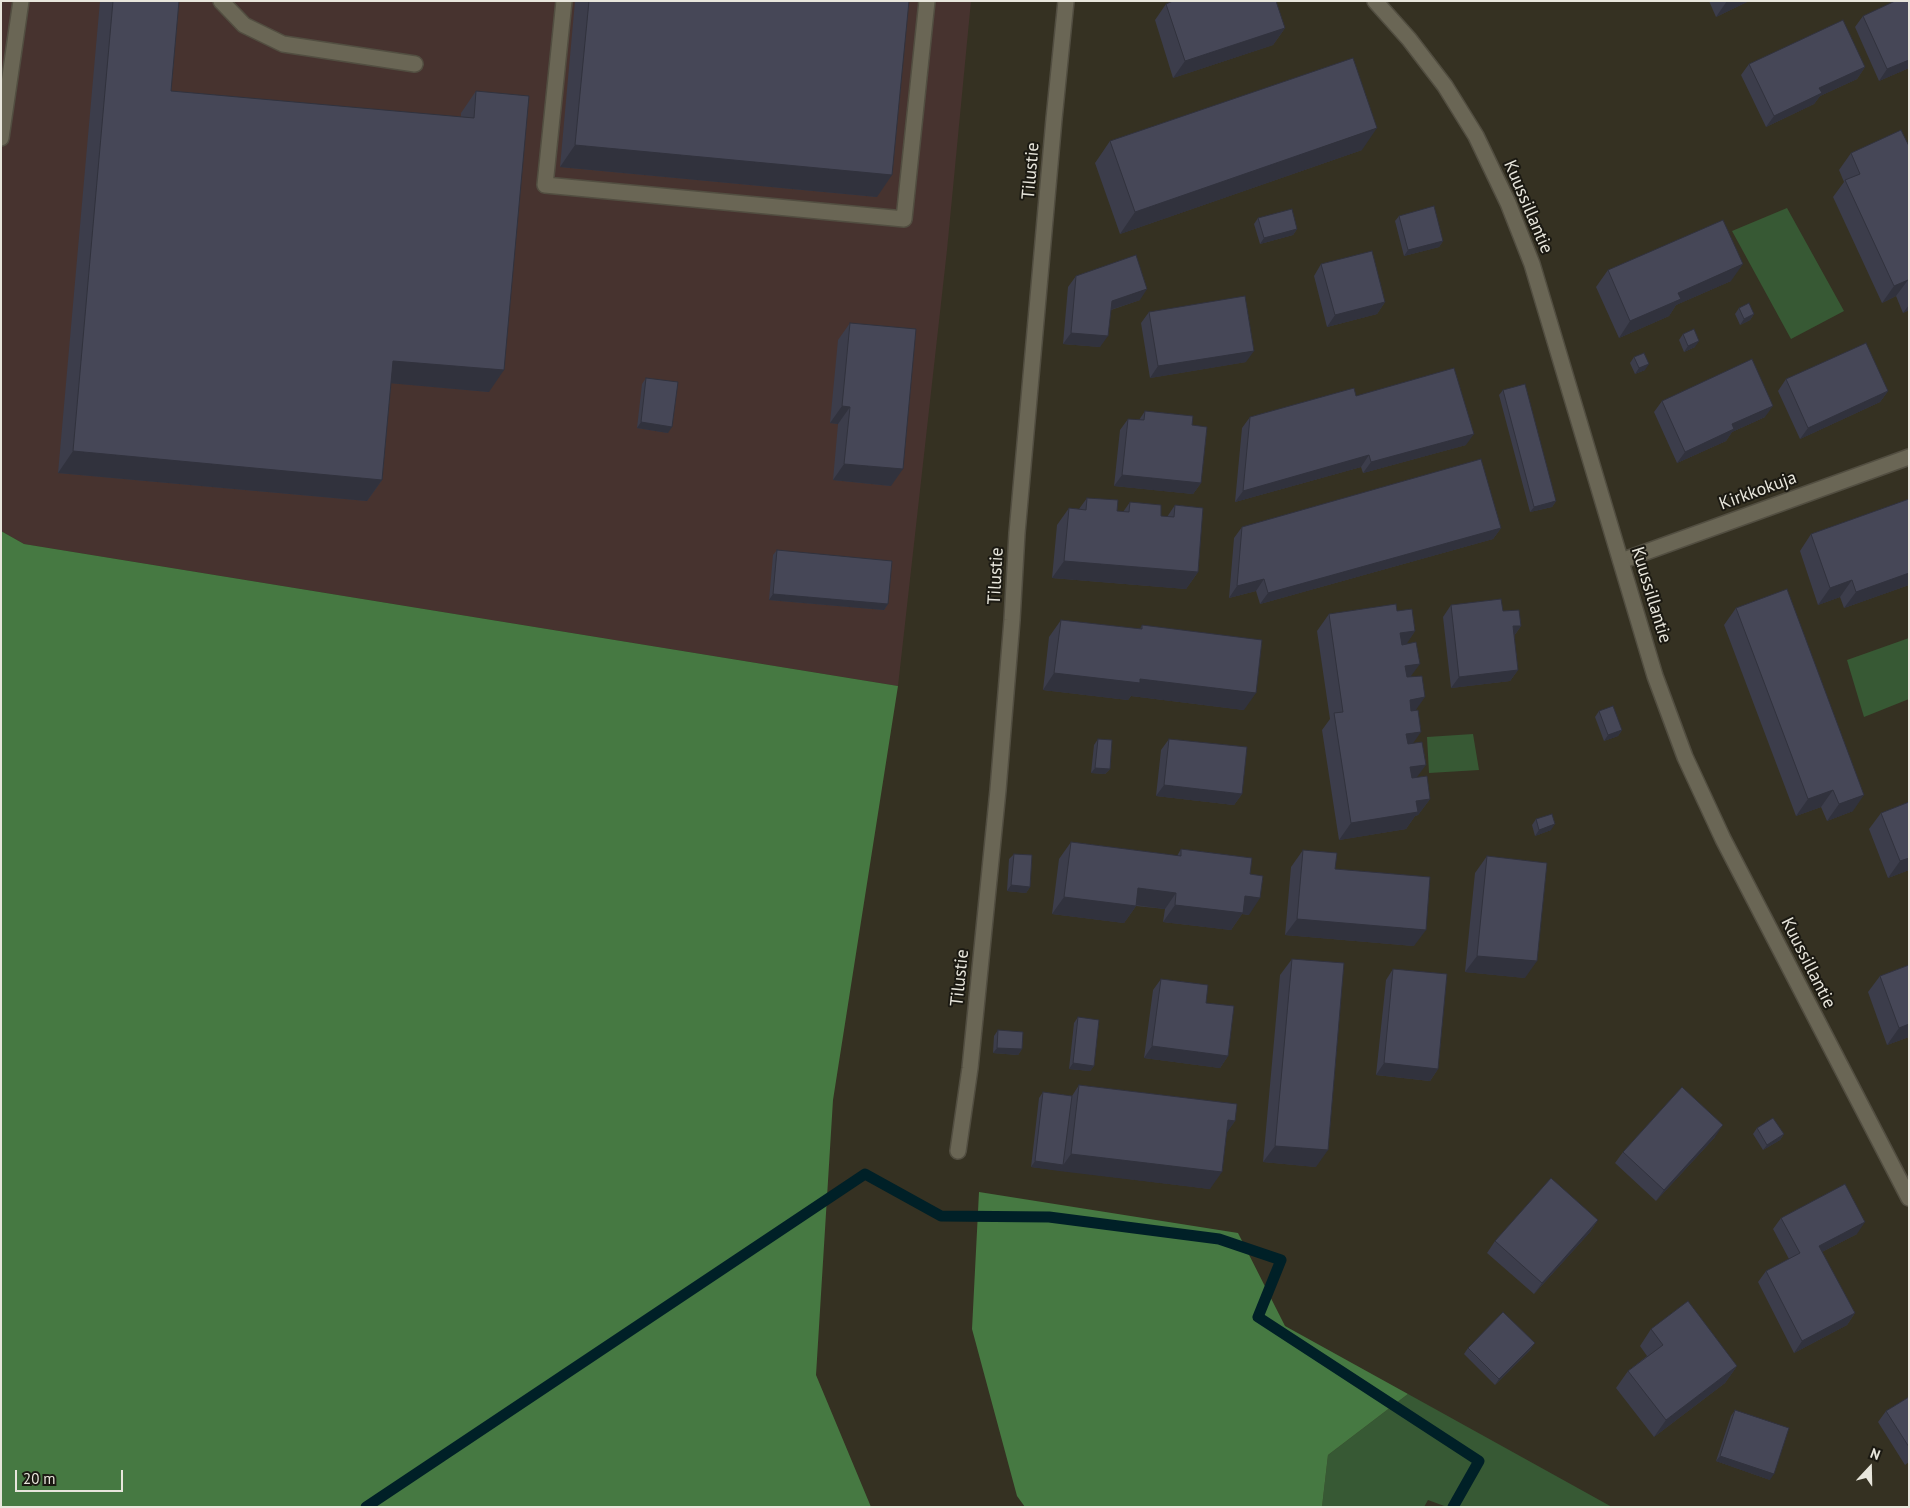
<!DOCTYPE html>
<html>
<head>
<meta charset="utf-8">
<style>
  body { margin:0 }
  #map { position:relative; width:1910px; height:1508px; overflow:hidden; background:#353122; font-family:"PT Sans",sans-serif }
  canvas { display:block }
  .frame { position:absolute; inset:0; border:2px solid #e8e6dc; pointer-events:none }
  .north { position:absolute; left:1845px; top:1443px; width:50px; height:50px; -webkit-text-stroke:4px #1b1912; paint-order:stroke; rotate:21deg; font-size:14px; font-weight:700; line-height:20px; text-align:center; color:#e8e6dc }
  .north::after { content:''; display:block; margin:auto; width:18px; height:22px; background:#e8e6dc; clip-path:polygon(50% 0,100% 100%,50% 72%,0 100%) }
  .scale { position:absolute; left:15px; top:1470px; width:108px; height:22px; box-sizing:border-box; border:2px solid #e8e6dc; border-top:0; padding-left:6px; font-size:15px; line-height:18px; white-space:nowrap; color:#e8e6dc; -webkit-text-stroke:4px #1b1912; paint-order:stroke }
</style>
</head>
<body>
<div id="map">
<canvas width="1910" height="1508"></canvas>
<div class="frame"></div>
<div class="north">N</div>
<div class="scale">20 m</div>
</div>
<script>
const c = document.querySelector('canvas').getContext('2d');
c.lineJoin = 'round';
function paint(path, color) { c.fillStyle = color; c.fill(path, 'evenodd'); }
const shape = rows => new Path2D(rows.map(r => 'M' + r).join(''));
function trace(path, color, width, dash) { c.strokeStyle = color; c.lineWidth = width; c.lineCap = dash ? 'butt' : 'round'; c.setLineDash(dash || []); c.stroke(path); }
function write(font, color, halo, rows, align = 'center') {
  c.font = font + ' "PT Sans",sans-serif'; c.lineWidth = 4; c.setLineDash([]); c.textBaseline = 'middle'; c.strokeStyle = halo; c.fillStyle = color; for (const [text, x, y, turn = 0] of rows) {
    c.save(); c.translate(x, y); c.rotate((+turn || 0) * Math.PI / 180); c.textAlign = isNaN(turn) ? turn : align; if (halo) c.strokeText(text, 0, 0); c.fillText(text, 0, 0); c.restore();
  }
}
const industrial = shape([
  [1,1,971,1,947,250,898,686,24,544,1,531]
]);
const green = shape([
  [1787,208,1844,311,1791,339,1732,231],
  [1909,638,1909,699,1864,717,1847,660],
  [1473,734,1479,770,1429,773,1427,737],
  [1408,1394,1612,1507,1447,1507,1428,1500,1424,1507,1322,1507,1328,1455]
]);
const forest = shape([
  [1,531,24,544,898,686,833,1100,816,1375,871,1507,1,1507],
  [979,1192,1238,1233,1285,1326,1408,1394,1328,1455,1322,1507,1025,1507,1017,1496,972,1329]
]);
const stream = shape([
  [366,1507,865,1174,941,1216,1049,1217,1219,1239,1281,1260,1258,1317,1479,1461,1453,1507]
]);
const service = shape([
  [221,1,244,25,283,44,415,64],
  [564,1,545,185,904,219,927,1],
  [1,138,21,1]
]);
const minor = shape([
  [1621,561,1909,457],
  [958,1151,970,1068,998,790,1012,620,1017,533,1054,119,1066,1]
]);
const secondary = shape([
  [1375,1,1409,39,1445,86,1476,136,1508,203,1532,264,1655,676,1685,757,1723,839,1909,1198]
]);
const wall = shape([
  [100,1,179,1,171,91,461,117,461,113,476,91,489,392,391,383,382,480,367,501,58,473],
  [575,1,909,1,877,197,560,167],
  [1709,1,1749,1,1716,17],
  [1166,4,1285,28,1273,45,1173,78,1155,20],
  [1863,16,1909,68,1879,81,1855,27],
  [1749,64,1865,67,1857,79,1820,96,1814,104,1766,127,1741,75],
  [1110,141,1362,150,1120,234,1095,163],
  [1909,146,1909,310,1903,313,1896,296,1882,303,1833,197,1844,182,1839,170,1851,153],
  [1399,216,1443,241,1439,247,1404,256,1395,221],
  [1258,218,1297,229,1293,235,1260,244,1254,224],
  [1321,264,1385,302,1377,314,1327,327,1314,276],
  [1608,270,1731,281,1676,305,1669,316,1619,338,1596,287],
  [1076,276,1140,300,1111,310,1100,347,1063,344,1068,287],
  [1739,308,1754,314,1750,320,1740,325,1735,314],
  [1149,312,1246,362,1150,378,1141,323],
  [850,323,891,486,833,480,838,424,830,423,838,340],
  [1683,334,1695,347,1684,352,1679,340],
  [1634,357,1645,370,1635,374,1630,363],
  [646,378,668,433,637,428,642,384],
  [1786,379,1888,391,1880,402,1800,439,1778,391],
  [1503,390,1556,501,1552,507,1530,512,1499,395],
  [1356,396,1466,445,1363,473,1361,467,1235,502,1242,428,1250,417],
  [1662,401,1765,417,1732,432,1726,441,1677,463,1654,412],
  [1145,411,1192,425,1201,483,1193,494,1114,486,1120,430,1128,419,1139,420],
  [1087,498,1117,511,1123,512,1130,502,1161,516,1167,517,1175,505,1198,572,1186,589,1052,578,1057,525,1069,508,1079,509],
  [1909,499,1909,585,1844,608,1840,597,1818,605,1800,551,1811,534],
  [1242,527,1501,528,1493,539,1260,604,1256,591,1229,598,1234,538],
  [777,550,888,604,884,610,769,600,773,555],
  [1451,605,1503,611,1521,626,1514,636,1518,670,1510,681,1451,688,1443,617],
  [1736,608,1853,811,1827,821,1821,807,1796,816,1724,625],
  [1397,611,1415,631,1406,644,1410,677,1416,710,1413,744,1417,777,1430,799,1418,815,1415,816,1406,829,1339,840,1322,730,1330,719,1317,631,1329,614],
  [1061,620,1140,629,1142,625,1244,710,1131,696,1128,700,1043,690,1049,637],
  [1599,711,1622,730,1618,736,1604,741,1595,717],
  [1098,739,1110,769,1105,774,1091,773,1094,745],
  [1169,739,1242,794,1234,805,1156,796,1161,750],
  [1909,802,1909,870,1888,878,1869,829,1881,813],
  [1536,819,1551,830,1535,836,1532,825],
  [1071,842,1177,856,1181,849,1250,874,1249,915,1242,914,1231,930,1163,922,1165,909,1136,906,1124,923,1052,914,1059,859],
  [1303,850,1335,869,1414,946,1285,935,1291,867],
  [1014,854,1030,887,1026,893,1007,891,1009,859],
  [1487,856,1525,978,1465,972,1475,873],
  [1292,959,1316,1167,1263,1162,1280,975],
  [1909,965,1909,1037,1887,1045,1868,992,1880,976],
  [1393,969,1438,1069,1430,1081,1376,1075,1386,980],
  [1161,979,1206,1003,1228,1056,1220,1068,1144,1058,1153,990],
  [1078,1017,1094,1066,1090,1071,1069,1069,1074,1023],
  [998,1030,1022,1049,1018,1055,993,1053,994,1036],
  [1079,1085,1235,1121,1226,1133,1210,1189,1031,1167,1039,1098,1043,1092,1072,1096],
  [1757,1128,1784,1134,1780,1140,1763,1150,1753,1134],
  [1715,1137,1656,1201,1615,1163,1623,1152],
  [1781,1218,1857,1234,1822,1252,1855,1313,1847,1325,1794,1353,1758,1282,1766,1271,1789,1259,1773,1229],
  [1598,1220,1590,1232,1534,1294,1487,1253,1495,1241],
  [1651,1329,1737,1366,1725,1383,1654,1437,1616,1388,1628,1371,1647,1356,1640,1346],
  [1468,1348,1531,1349,1495,1385,1464,1354],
  [1909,1397,1909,1462,1905,1465,1878,1422,1886,1411],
  [1735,1410,1770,1480,1716,1461,1731,1416]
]);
const shadedWall = shape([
  [1727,1,1749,1,1716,17],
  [1285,28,1273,45,1173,78,1185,61],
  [1909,60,1909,68,1879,81,1887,69],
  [1865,67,1857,79,1820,96,1814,104,1766,127,1774,116,1819,88],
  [1377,128,1362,150,1120,234,1135,212],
  [575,145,892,175,877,197,560,167],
  [1297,229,1293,235,1260,244,1264,238],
  [1443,241,1439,247,1404,256,1408,250],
  [1743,264,1731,281,1676,305,1669,316,1619,338,1630,321,1678,293],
  [1908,280,1896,296,1882,303,1894,286],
  [1147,289,1140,300,1104,312,1112,301],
  [1385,302,1377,314,1327,327,1335,315],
  [1909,305,1909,310,1903,313],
  [1754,314,1750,320,1740,325,1744,319],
  [1071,333,1108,336,1100,347,1063,344],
  [1699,341,1695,347,1684,352,1688,346],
  [1254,351,1246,362,1150,378,1158,366],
  [393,361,504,370,489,392,377,382],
  [1649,364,1645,370,1635,374,1639,368],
  [1888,391,1880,402,1800,439,1808,428],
  [842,406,850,407,838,424,830,423],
  [1773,406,1765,417,1732,432,1726,441,1677,463,1685,452,1732,424],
  [641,422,672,427,668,433,637,428],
  [1474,434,1466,445,1363,473,1371,462],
  [73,451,382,480,367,501,58,473],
  [1369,455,1361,467,1235,502,1243,491],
  [844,464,903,469,891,486,833,480],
  [1122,475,1201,483,1193,494,1114,486],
  [1556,501,1552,507,1530,512,1534,507],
  [1501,528,1493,539,1260,604,1268,593],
  [1064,561,1198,572,1186,589,1052,578],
  [1909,573,1909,585,1844,608,1856,592],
  [1264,579,1256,591,1229,598,1237,586],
  [1852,580,1840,597,1818,605,1830,588],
  [773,594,888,604,884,610,769,600],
  [1513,626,1521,626,1513,637],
  [1415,631,1404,648,1389,650,1400,633],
  [1420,664,1408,680,1393,683,1405,666],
  [1518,670,1510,681,1451,688,1459,677],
  [1054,673,1140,679,1256,693,1244,710,1131,696,1128,700,1043,690],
  [1425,697,1413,714,1398,717,1410,700],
  [1622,730,1618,736,1604,741,1608,735],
  [1421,732,1409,749,1394,751,1406,734],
  [1426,765,1414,781,1399,783,1410,767],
  [1095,768,1110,769,1105,774,1091,773],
  [1164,785,1242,794,1234,805,1156,796],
  [1833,790,1821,807,1796,816,1808,799],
  [1864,795,1853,811,1827,821,1839,804],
  [1430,799,1418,815,1415,816,1406,829,1339,840,1351,823,1416,801],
  [1555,824,1551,830,1535,836,1539,830],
  [1909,858,1909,870,1888,878,1900,861],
  [1011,885,1030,887,1026,893,1007,891],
  [1138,888,1176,893,1165,909,1127,904],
  [1245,896,1260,898,1249,915,1242,914,1231,930,1163,922,1175,905],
  [1064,897,1136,906,1124,923,1052,914],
  [1297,919,1426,930,1414,946,1285,935],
  [1477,956,1537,961,1525,978,1465,972],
  [1909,1024,1909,1037,1887,1045,1899,1028],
  [1152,1046,1228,1056,1220,1068,1144,1058],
  [997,1048,1022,1049,1018,1055,993,1053],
  [1073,1063,1094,1066,1090,1071,1069,1069],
  [1384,1063,1438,1069,1430,1081,1376,1075],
  [1228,1120,1235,1121,1224,1137],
  [1723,1125,1715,1137,1656,1201,1664,1190],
  [1784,1134,1780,1140,1763,1150,1767,1145],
  [1275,1146,1328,1150,1316,1167,1263,1162],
  [1071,1154,1222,1172,1210,1189,1059,1171],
  [1035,1161,1063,1165,1059,1171,1031,1167],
  [1598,1220,1590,1232,1534,1294,1542,1283],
  [1865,1222,1857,1234,1812,1257,1819,1246],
  [1855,1313,1847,1325,1794,1353,1802,1341],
  [1535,1343,1531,1349,1495,1385,1499,1379],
  [1737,1366,1725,1383,1654,1437,1666,1420],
  [1720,1456,1774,1474,1770,1480,1716,1461]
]);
const building = shape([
  [113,1,179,1,171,91,474,118,476,91,529,96,504,370,393,361,382,480,73,451,113,1],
  [589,1,909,1,892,175,575,145,589,1],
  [1173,1,1276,1,1285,28,1185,61,1166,4,1173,1],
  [1895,1,1909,1,1909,60,1887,69,1863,16,1895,1],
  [1843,20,1865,67,1819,88,1822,93,1774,116,1749,64,1843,20],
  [1353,58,1377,128,1135,212,1110,141,1353,58],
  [1901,130,1909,146,1909,282,1908,280,1894,286,1845,180,1860,174,1851,153,1901,130],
  [1434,206,1443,241,1408,250,1399,216,1434,206],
  [1292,209,1297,229,1264,238,1258,218,1292,209],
  [1723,220,1743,264,1678,293,1681,299,1630,321,1608,270,1723,220],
  [1372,251,1385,302,1335,315,1321,264,1372,251],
  [1136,255,1147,289,1112,301,1108,336,1071,333,1076,276,1136,255],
  [1245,296,1254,351,1158,366,1149,312,1245,296],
  [1749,303,1754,314,1744,319,1739,308,1749,303],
  [850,323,916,329,903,469,844,464,850,407,842,406,850,323],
  [1694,329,1699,341,1688,346,1683,334,1694,329],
  [1866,343,1888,391,1808,428,1786,379,1866,343],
  [1644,353,1649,364,1639,368,1634,357,1644,353],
  [1752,359,1773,406,1732,424,1734,429,1685,452,1662,401,1752,359],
  [1454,368,1474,434,1371,462,1369,455,1243,491,1250,417,1354,388,1356,396,1454,368],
  [646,378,678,382,672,427,641,422,646,378],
  [1525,384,1556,501,1534,507,1503,390,1525,384],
  [1145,411,1193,416,1192,425,1207,427,1201,483,1122,475,1128,419,1144,420,1145,411],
  [1481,459,1501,528,1268,593,1264,579,1237,586,1242,527,1481,459],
  [1087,498,1118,500,1117,511,1129,512,1130,502,1161,505,1161,516,1174,517,1175,505,1203,508,1198,572,1064,561,1069,508,1086,510,1087,498],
  [1909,499,1909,573,1856,592,1852,580,1830,588,1811,534,1909,499],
  [777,550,892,561,888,604,773,594,777,550],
  [1787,589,1864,795,1839,804,1833,790,1808,799,1736,608,1787,589],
  [1501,599,1503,611,1519,610,1521,626,1513,626,1518,670,1459,677,1451,605,1501,599],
  [1396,604,1397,611,1412,609,1415,631,1400,633,1402,645,1416,642,1420,664,1405,666,1407,677,1422,676,1425,697,1410,700,1411,711,1418,710,1421,732,1406,734,1408,744,1422,742,1426,765,1410,767,1412,778,1427,776,1430,799,1416,801,1418,812,1351,823,1334,713,1343,712,1329,614,1396,604],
  [1061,620,1142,629,1142,625,1262,640,1256,693,1140,679,1140,683,1054,673,1061,620],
  [1613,706,1622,730,1608,735,1599,711,1613,706],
  [1098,739,1112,740,1110,769,1095,768,1098,739],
  [1169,739,1247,747,1242,794,1164,785,1169,739],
  [1909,802,1909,858,1900,861,1881,813,1909,802],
  [1552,814,1555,824,1539,830,1536,819,1552,814],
  [1071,842,1181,856,1181,849,1252,858,1250,874,1263,876,1260,898,1245,896,1243,913,1175,905,1176,893,1138,888,1136,906,1064,897,1071,842],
  [1303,850,1337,853,1335,869,1430,877,1426,930,1297,919,1303,850],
  [1014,854,1032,855,1030,887,1011,885,1014,854],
  [1487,856,1547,863,1537,961,1477,956,1487,856],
  [1292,959,1344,963,1328,1150,1275,1146,1292,959],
  [1909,965,1909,1024,1899,1028,1880,976,1909,965],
  [1393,969,1447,974,1438,1069,1384,1063,1393,969],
  [1161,979,1208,985,1206,1003,1234,1006,1228,1056,1152,1046,1161,979],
  [1078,1017,1099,1020,1094,1066,1073,1063,1078,1017],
  [998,1030,1023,1032,1022,1049,997,1048,998,1030],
  [1079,1085,1237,1104,1235,1121,1228,1120,1222,1172,1071,1154,1079,1085],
  [1682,1087,1723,1125,1664,1190,1623,1152,1682,1087],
  [1043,1092,1072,1096,1063,1165,1035,1161,1043,1092],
  [1773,1118,1784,1134,1767,1145,1757,1128,1773,1118],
  [1551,1178,1598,1220,1542,1283,1495,1241,1551,1178],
  [1845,1184,1865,1222,1819,1246,1855,1313,1802,1341,1766,1271,1800,1253,1781,1218,1845,1184],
  [1688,1301,1737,1366,1666,1420,1628,1371,1663,1345,1651,1329,1688,1301],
  [1503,1312,1535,1343,1499,1379,1468,1348,1503,1312],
  [1909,1397,1909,1447,1886,1411,1909,1397],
  [1735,1410,1789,1428,1774,1474,1720,1456,1735,1410]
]);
const streetNames = [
  ["Tilustie",1031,171,-85],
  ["Kuussillantie",1528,207,67],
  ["Kirkkokuja",1758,491,-20],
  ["Tilustie",996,576,-87],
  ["Kuussillantie",1651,595,73],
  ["Kuussillantie",1808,963,63],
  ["Tilustie",960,978,-84]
];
paint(industrial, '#47332f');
paint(green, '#375934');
paint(forest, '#467942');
trace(stream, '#002027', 11);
trace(service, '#524e41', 18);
trace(minor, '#524e41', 18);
trace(secondary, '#524e41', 18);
trace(service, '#6a6655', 15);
trace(minor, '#6a6655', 15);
trace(secondary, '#6a6655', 15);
paint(wall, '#3c3d4b');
paint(shadedWall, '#31323d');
paint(building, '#464757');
trace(building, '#31323d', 1);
write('18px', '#e8e6dc', '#1b1912', streetNames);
</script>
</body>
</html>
